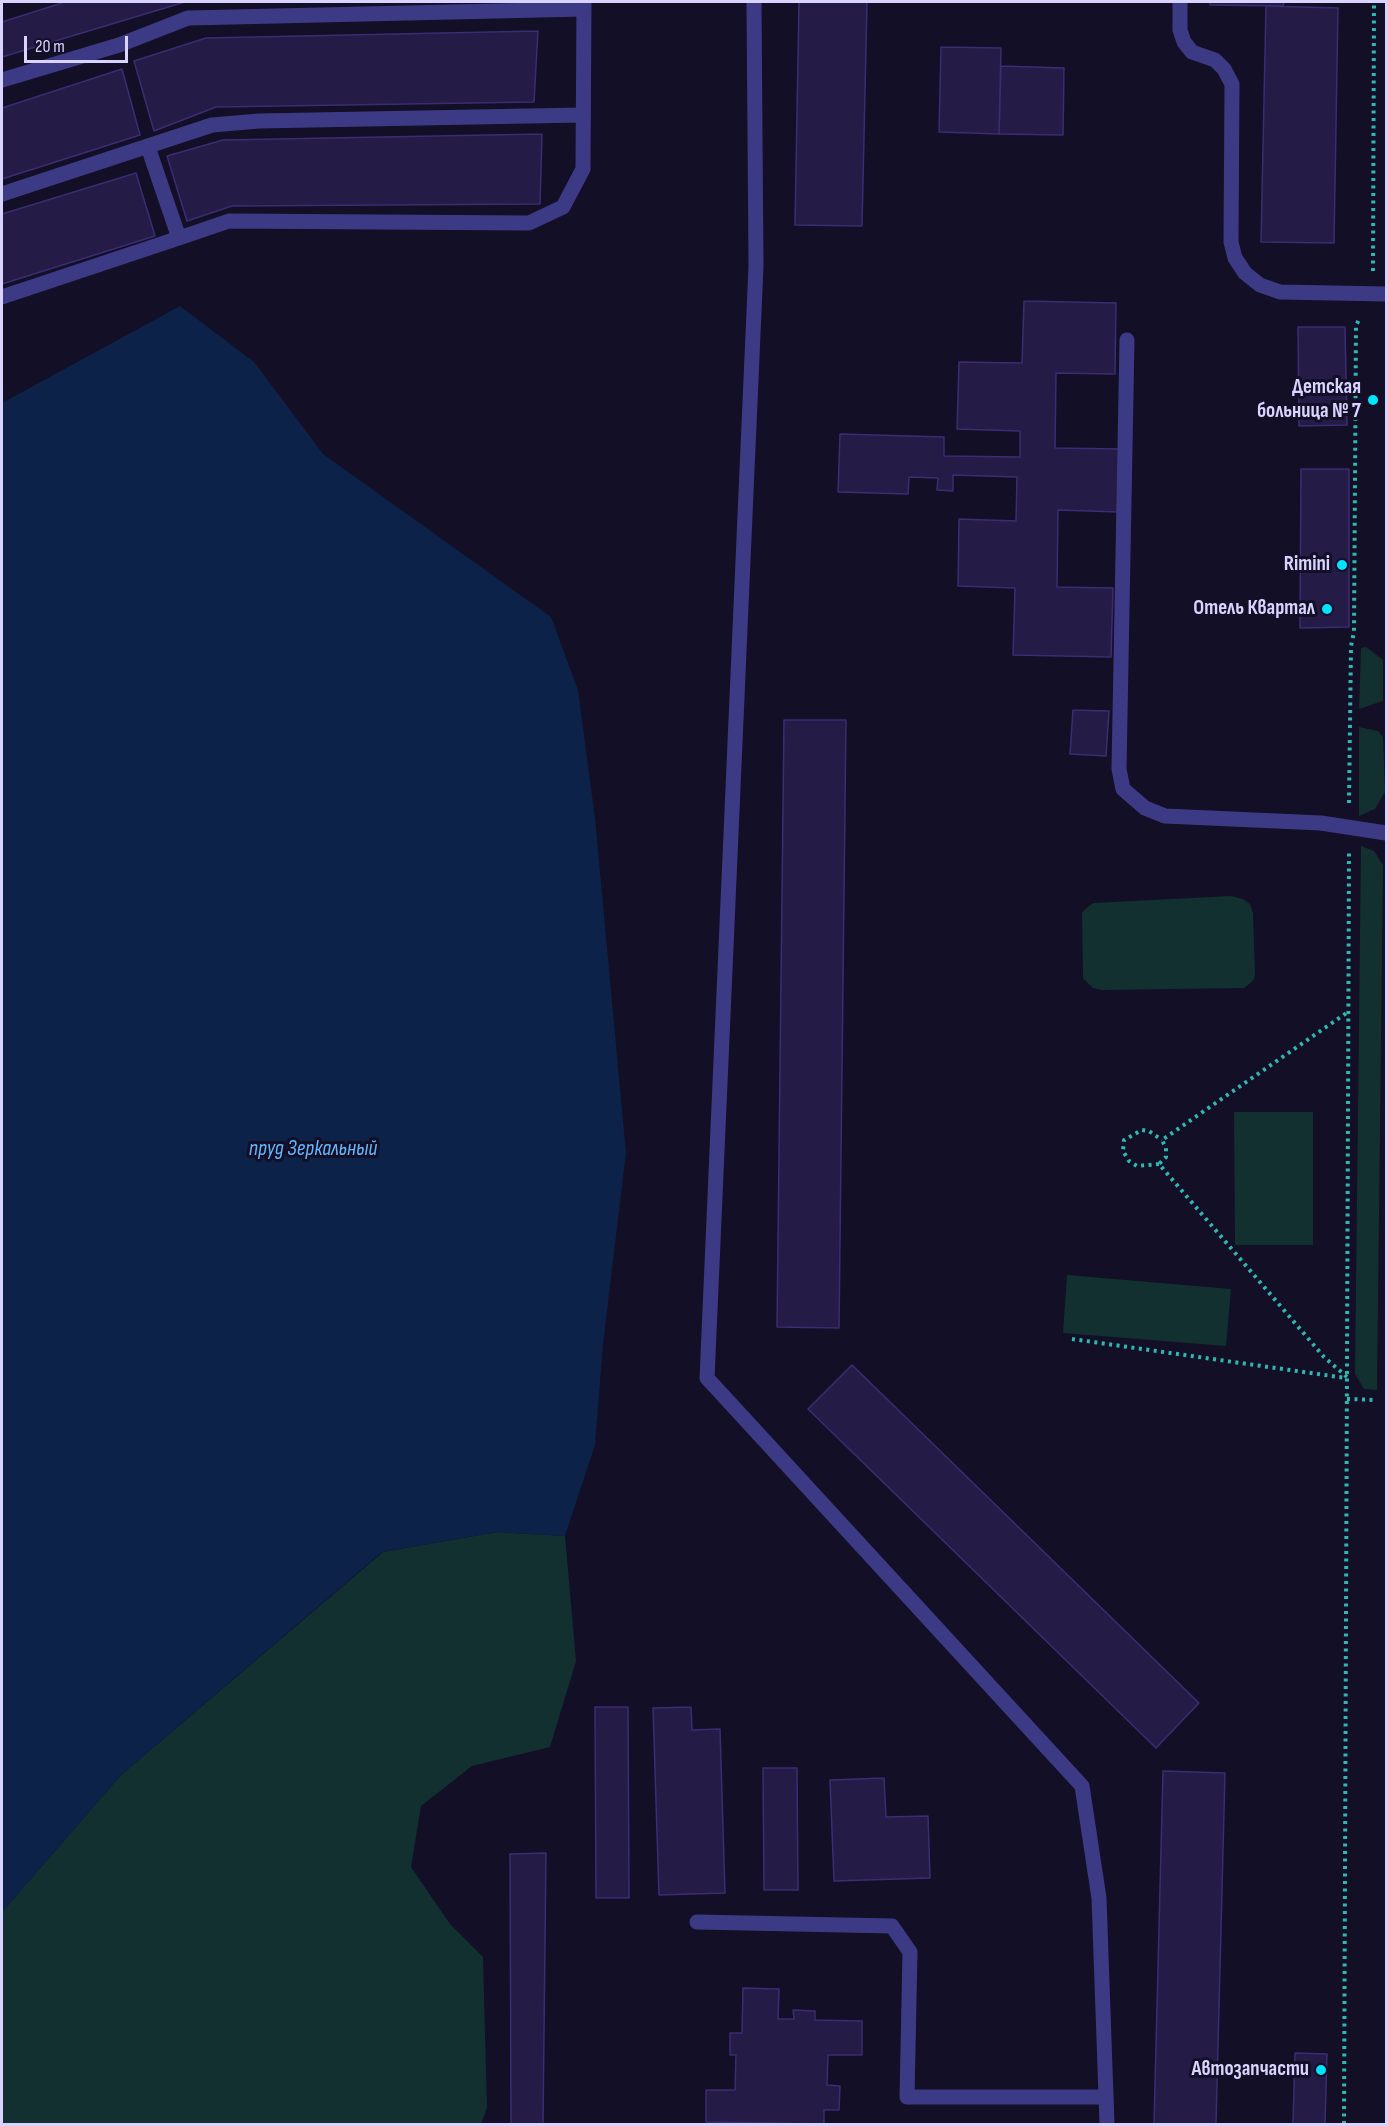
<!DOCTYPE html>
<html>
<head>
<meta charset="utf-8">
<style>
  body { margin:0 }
  #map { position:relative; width:1388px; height:2126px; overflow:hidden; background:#130f26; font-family:"Sofia Sans Condensed",sans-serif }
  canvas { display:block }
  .frame { position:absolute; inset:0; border:3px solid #d9d4ff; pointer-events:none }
  .scale { position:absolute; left:24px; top:36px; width:104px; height:27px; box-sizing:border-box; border:3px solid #d9d4ff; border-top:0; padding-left:8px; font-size:18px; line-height:21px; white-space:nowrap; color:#d9d4ff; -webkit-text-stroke:4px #130f26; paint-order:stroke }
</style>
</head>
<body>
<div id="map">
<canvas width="1388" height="2126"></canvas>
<div class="frame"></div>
<div class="scale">20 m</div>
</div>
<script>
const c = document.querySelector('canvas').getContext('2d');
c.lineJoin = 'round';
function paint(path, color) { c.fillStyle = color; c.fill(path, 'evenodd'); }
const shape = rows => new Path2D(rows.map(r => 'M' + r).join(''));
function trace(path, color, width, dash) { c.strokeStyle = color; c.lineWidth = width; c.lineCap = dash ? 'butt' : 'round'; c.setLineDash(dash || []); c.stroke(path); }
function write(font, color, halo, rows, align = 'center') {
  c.font = font + ' "Sofia Sans Condensed",sans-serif'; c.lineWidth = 6; c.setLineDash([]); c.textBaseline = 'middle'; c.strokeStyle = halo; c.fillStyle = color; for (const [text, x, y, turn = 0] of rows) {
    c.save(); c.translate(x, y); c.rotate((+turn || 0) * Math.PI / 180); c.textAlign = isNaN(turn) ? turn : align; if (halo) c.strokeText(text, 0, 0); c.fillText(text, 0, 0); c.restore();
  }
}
const green = shape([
  [1366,647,1383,660,1383,701,1359,709,1361,648],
  [1359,727,1378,731,1383,737,1385,792,1375,809,1359,816],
  [1361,846,1374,851,1383,865,1377,1390,1364,1389,1355,1374],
  [1231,896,1243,899,1250,904,1253,913,1255,975,1253,981,1244,988,1102,990,1093,988,1083,978,1082,912,1093,903],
  [1234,1112,1313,1112,1313,1245,1235,1245],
  [1067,1275,1231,1289,1226,1346,1063,1333],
  [497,1532,565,1536,576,1661,550,1747,472,1766,421,1806,411,1867,450,1924,483,1957,487,2108,481,2124,2,2124,2,1912,121,1775,383,1552]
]);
const water = shape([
  [180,306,254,362,323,454,551,617,578,690,595,818,626,1153,603,1344,595,1445,565,1536,497,1532,382,1552,121,1775,2,1912,2,403]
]);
const building = shape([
  [65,2,185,2,2,57,2,22,65,2],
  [799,2,867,2,862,226,795,225,799,2],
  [1210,2,1284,2,1283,6,1210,5,1210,2],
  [1266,6,1338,8,1334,243,1261,242,1266,6],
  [538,31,534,102,216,107,154,131,134,61,206,38,538,31],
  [941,47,1001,48,999,134,939,132,941,47],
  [1001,66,1064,68,1063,135,999,134,1001,66],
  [122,69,140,135,2,179,2,108,122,69],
  [542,134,540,204,232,206,187,221,167,156,223,140,542,134],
  [136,173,155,236,2,284,2,214,136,173],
  [1024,301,1116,303,1115,374,1056,373,1055,448,1120,449,1119,512,1058,510,1057,587,1113,588,1111,657,1013,655,1015,588,958,586,959,519,1016,521,1017,477,953,475,953,491,937,490,938,478,909,477,908,494,838,492,840,434,944,437,944,456,1020,457,1020,431,957,429,959,362,1022,363,1024,301],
  [1298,327,1345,327,1347,425,1299,426,1298,327],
  [1301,469,1349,469,1349,627,1300,628,1301,469],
  [1073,710,1109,711,1106,756,1070,754,1073,710],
  [784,720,846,720,839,1328,777,1327,784,720],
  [852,1365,1199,1703,1156,1748,808,1409,852,1365],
  [595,1707,628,1707,629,1898,596,1898,595,1707],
  [691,1707,692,1730,720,1729,725,1893,659,1895,653,1708,691,1707],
  [763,1768,797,1768,798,1890,764,1890,763,1768],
  [1163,1771,1225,1773,1216,2124,1154,2124,1163,1771],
  [884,1778,886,1817,928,1816,930,1878,834,1881,830,1780,884,1778],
  [546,1853,543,2124,511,2124,510,1854,546,1853],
  [743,1988,779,1989,778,2019,794,2019,793,2010,815,2011,815,2020,862,2021,862,2055,828,2055,827,2085,840,2086,839,2110,824,2110,824,2124,706,2122,706,2090,735,2090,736,2055,730,2055,730,2033,742,2033,743,1988],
  [1295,2053,1327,2054,1325,2124,1293,2124,1295,2053]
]);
const path = shape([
  [1373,271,1374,2],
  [1349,803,1351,646,1354,632,1356,326,1360,317],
  [1159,1164,1137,1166,1129,1161,1123,1151,1124,1140,1142,1130,1149,1131,1162,1140],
  [1072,1339,1346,1378],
  [1347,1377,1324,1357,1159,1164,1166,1157,1166,1148,1162,1140,1348,1012],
  [1347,1399,1376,1400],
  [1344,2124,1349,853]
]);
const service = shape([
  [754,2,756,266,707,1378,1082,1786,1099,1898,1107,2124],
  [1180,2,1180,30,1184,42,1192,52,1215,60,1224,69,1232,84,1231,242,1235,258,1245,273,1260,285,1280,292,1386,294],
  [2,80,119,45,188,18,584,9],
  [148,147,179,238,229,221,529,223,563,207,583,169,584,2],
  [2,194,212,125,259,121,582,115],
  [2,297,179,238],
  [1127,340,1119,769,1123,789,1145,808,1165,816,1321,823,1386,833],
  [697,1922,892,1926,910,1952,907,2097,1106,2097]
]);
const markers = [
  [1373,400,6,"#00e5ff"],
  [1342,565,6,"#00e5ff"],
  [1327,609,6,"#00e5ff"],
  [1321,2070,6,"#00e5ff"]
];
const poiNames = [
  ["Детская",1361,388],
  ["больница № 7",1361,412],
  ["Rimini",1330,565],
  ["Отель Квартал",1315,609],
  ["Автозапчасти",1309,2070]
];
const waterNames = [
  ["пруд Зеркальный",313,1149]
];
paint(green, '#12302f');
paint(water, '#0c2248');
paint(building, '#241b47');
trace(building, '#3b2d73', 1.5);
trace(path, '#2fb8b0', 4, [3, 4.5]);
trace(service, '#3d3a85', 15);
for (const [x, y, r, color] of markers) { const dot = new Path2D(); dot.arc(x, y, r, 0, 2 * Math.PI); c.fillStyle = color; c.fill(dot); trace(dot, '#130f26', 2); }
write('bold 21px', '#d9d4ff', '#130f26', poiNames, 'right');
write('italic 22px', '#62b6ff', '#130f26', waterNames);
</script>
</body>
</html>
